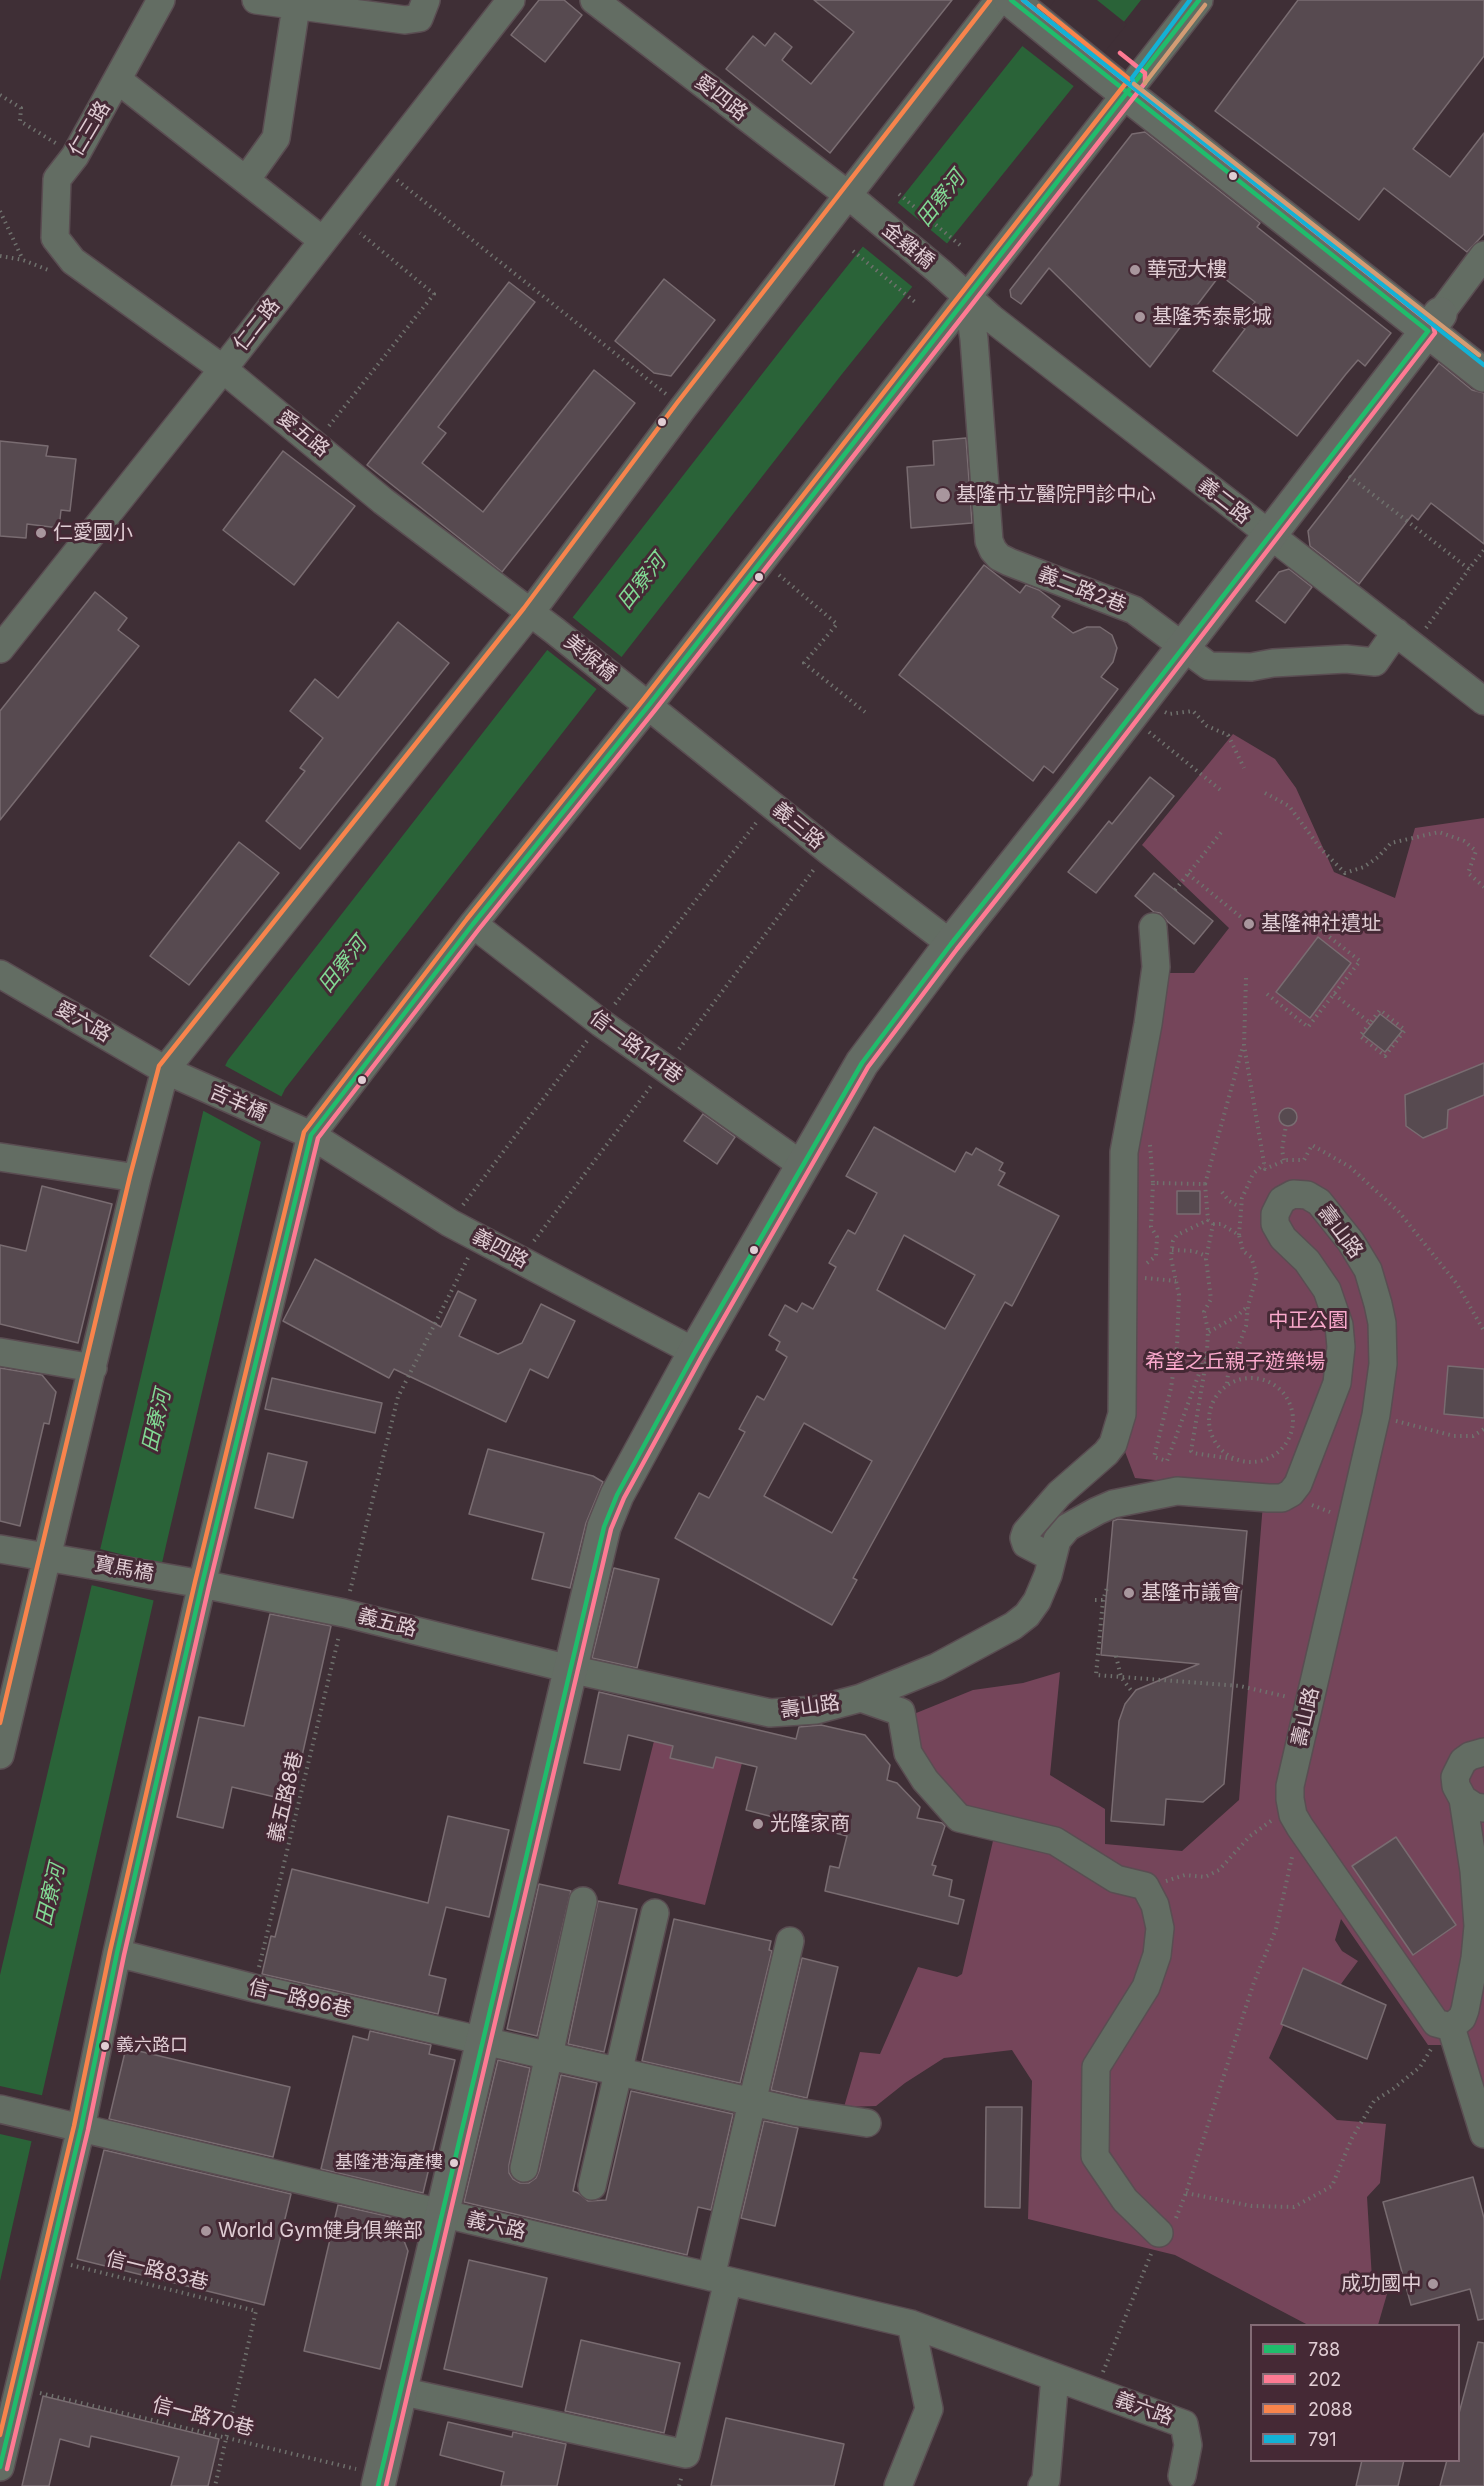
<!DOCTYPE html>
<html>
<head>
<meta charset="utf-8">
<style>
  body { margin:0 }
  #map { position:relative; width:1484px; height:2486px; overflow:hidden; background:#3f2f36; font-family:Inter,sans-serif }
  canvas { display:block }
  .legend { position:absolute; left:1250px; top:2324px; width:210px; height:138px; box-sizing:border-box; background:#452935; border:2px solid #836b75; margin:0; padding:8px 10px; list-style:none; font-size:18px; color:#e0cdd4 }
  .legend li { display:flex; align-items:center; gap:12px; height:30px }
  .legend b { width:30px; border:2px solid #836b75 }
</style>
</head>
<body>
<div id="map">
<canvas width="1484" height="2486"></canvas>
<ul class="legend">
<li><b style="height:8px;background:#20bc6c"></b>788</li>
<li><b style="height:8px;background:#fe7a93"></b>202</li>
<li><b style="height:8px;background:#f8844c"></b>2088</li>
<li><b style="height:8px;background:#13b2d5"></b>791</li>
</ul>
</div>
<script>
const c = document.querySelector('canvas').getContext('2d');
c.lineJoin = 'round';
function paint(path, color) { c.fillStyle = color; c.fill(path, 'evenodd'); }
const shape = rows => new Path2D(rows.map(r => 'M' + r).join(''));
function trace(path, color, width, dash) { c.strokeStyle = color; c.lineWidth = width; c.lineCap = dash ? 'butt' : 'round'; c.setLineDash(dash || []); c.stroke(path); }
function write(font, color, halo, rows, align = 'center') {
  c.font = font + ' Inter,"Noto Sans TC",sans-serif'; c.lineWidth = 6; c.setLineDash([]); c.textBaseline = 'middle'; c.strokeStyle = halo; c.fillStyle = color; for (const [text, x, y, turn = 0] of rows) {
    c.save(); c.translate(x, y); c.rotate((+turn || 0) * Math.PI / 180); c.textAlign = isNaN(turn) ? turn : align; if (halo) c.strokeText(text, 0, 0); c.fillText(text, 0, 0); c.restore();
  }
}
const green = shape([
  [1233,734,1275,759,1296,788,1334,872,1395,898,1415,828,1484,818,1484,2102,1466,2045,1428,2045,1341,1919,1335,1940,1342,1951,1358,1961,1341,1984,1300,1988,1269,2058,1337,2120,1386,2124,1380,2183,1367,2197,1372,2279,1387,2294,1378,2325,1308,2325,1175,2255,1028,2219,1032,2081,1012,2050,944,2058,905,2083,876,2106,844,2107,860,2052,880,2054,918,1967,957,1977,962,1974,996,1828,942,1806,894,1722,973,1690,1023,1683,1060,1672,1050,1775,1105,1809,1105,1844,1182,1851,1239,1800,1264,1491,1135,1478,1124,1449,1132,1153,1166,973,1194,973,1229,928,1142,845],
  [654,1741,742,1763,705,1905,618,1884]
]);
const water = shape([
  [1059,0,1141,0,1073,87,842,374,285,1089,262,1137,167,1541,0,2281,0,1975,204,1108,228,1060,794,333]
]);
const pier = shape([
  [1055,0,1097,0,1127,24,1076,88,1021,45],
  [897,202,950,246,915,289,861,245],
  [571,616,624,659,599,691,546,649],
  [222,1064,284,1098,263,1143,200,1109],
  [96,1548,164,1565,156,1601,87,1584],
  [0,2086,45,2096,35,2142,0,2134]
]);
const building = shape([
  [539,0,564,0,582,15,545,62,511,35,539,0],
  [814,0,952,0,830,153,726,69,753,36,765,46,775,33,792,47,782,60,811,84,854,32,814,0],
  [1298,0,1484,0,1484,56,1413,149,1450,177,1484,133,1484,234,1467,252,1384,188,1359,220,1215,111,1298,0],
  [1145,132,1260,223,1257,227,1391,333,1365,366,1358,360,1346,374,1297,436,1213,371,1245,329,1238,324,1255,302,1220,275,1150,367,1049,268,1021,304,1011,297,1010,290,1132,134,1145,132],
  [664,279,715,320,671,376,654,373,615,341,664,279],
  [509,282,535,302,438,427,446,433,422,463,483,512,594,370,635,403,502,572,367,465,509,282],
  [1439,363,1472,390,1484,393,1484,544,1431,503,1418,520,1412,515,1359,584,1310,546,1308,531,1439,363],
  [966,438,972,523,911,528,907,467,934,465,933,441,966,438],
  [0,441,48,446,46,456,76,459,70,511,61,510,59,528,27,524,26,538,0,536,0,441],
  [283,451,355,506,294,585,223,530,283,451],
  [984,565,1020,593,1026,585,1039,590,1060,606,1052,617,1073,633,1087,627,1100,627,1112,635,1117,648,1113,662,1101,677,1118,689,1053,773,1044,766,1033,781,899,675,984,565],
  [1289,569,1312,587,1285,623,1256,601,1279,572,1289,569],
  [95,592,127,618,118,630,139,646,0,820,0,711,95,592],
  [398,622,449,663,300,849,266,821,305,771,300,768,323,738,290,711,315,679,338,698,398,622],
  [1150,777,1174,796,1096,893,1068,872,1109,821,1112,824,1150,777],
  [239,842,279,873,189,985,150,956,239,842],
  [1154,873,1213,921,1194,944,1168,922,1160,913,1154,912,1135,896,1154,873],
  [1318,937,1351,963,1310,1018,1276,992,1318,937],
  [1380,1014,1402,1031,1385,1052,1363,1035,1380,1014],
  [1484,1063,1484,1095,1448,1110,1447,1128,1423,1138,1406,1126,1405,1095,1484,1063],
  '1279 1117a9 9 0 1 1 18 0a9 9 0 1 1-18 0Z',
  [703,1114,735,1137,717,1164,684,1141,703,1114],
  [874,1127,955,1172,966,1152,972,1155,976,1148,1003,1163,999,1170,1005,1173,998,1185,1059,1216,1012,1306,1005,1302,853,1578,857,1580,832,1625,675,1538,699,1493,709,1498,745,1432,739,1429,757,1396,764,1400,787,1357,776,1350,780,1342,769,1335,785,1305,797,1312,802,1303,813,1309,836,1267,829,1263,848,1230,855,1234,877,1193,846,1176,874,1127],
  [904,1235,975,1275,945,1329,877,1290,904,1235],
  [804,1423,872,1461,832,1533,764,1496,804,1423],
  [42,1186,112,1204,78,1343,0,1324,0,1245,26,1251,42,1186],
  [1177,1191,1200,1191,1200,1214,1177,1214,1177,1191],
  [315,1259,441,1327,458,1291,476,1300,459,1336,498,1354,522,1343,541,1304,575,1321,548,1378,530,1369,506,1422,394,1369,389,1378,283,1321,315,1259],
  [1448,1366,1484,1369,1484,1418,1444,1414,1448,1366],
  [0,1368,42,1375,56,1392,49,1424,44,1423,20,1526,0,1521,0,1368],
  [272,1378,382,1403,375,1433,265,1409,272,1378],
  [488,1449,593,1476,603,1482,586,1523,570,1588,532,1579,544,1533,469,1514,488,1449],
  [268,1453,307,1462,293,1518,255,1508,268,1453],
  [1118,1519,1247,1531,1224,1784,1203,1802,1166,1799,1164,1825,1111,1821,1119,1721,1125,1704,1136,1690,1199,1664,1101,1655,1113,1521,1118,1519],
  [614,1568,659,1579,637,1668,592,1658,614,1568],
  [270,1614,331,1626,292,1801,232,1787,223,1828,177,1817,199,1717,244,1726,270,1614],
  [599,1692,796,1739,799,1727,821,1725,865,1735,890,1765,887,1780,897,1783,920,1807,917,1818,942,1823,945,1826,932,1865,936,1866,933,1875,952,1880,949,1896,964,1900,958,1924,825,1891,830,1866,839,1868,847,1836,746,1810,757,1767,716,1757,713,1768,670,1758,673,1746,628,1735,620,1770,584,1763,599,1692],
  [448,1816,509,1830,489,1917,446,1907,429,1975,446,1979,438,2014,262,1974,271,1936,275,1937,292,1869,428,1903,448,1816],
  [1396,1837,1456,1925,1413,1955,1352,1866,1396,1837],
  [539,1884,571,1891,537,2036,507,2029,539,1884],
  [598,1901,637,1909,604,2052,568,2044,598,1901],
  [674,1919,771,1941,769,1950,772,1951,740,2083,642,2061,674,1919],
  [802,1958,838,1967,807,2098,771,2090,802,1958],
  [1303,1968,1386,2005,1367,2059,1281,2024,1303,1968],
  [370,2031,431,2045,429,2054,455,2060,423,2193,321,2169,353,2036,368,2040,370,2031],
  [126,2048,290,2087,273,2157,109,2119,126,2048],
  [498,2060,530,2068,509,2165,509,2173,513,2179,520,2183,529,2183,536,2178,539,2171,561,2075,597,2083,573,2191,578,2193,588,2201,606,2200,631,2091,733,2114,711,2210,698,2207,687,2255,464,2202,498,2060],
  [986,2107,1022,2107,1020,2208,985,2207,986,2107],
  [764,2121,798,2128,775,2226,741,2218,764,2121],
  [104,2150,291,2194,264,2305,77,2259,104,2150],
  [1473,2177,1484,2218,1484,2319,1478,2320,1470,2289,1411,2305,1383,2202,1473,2177],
  [338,2205,395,2218,408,2251,380,2369,304,2351,338,2205],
  [469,2260,547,2278,522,2387,444,2369,469,2260],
  [581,2340,680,2363,664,2433,565,2411,581,2340],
  [1478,2342,1484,2343,1484,2486,1440,2486,1447,2460,1458,2460,1458,2417,1478,2342],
  [43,2396,219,2439,208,2486,171,2486,179,2457,91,2436,89,2447,60,2439,49,2486,22,2486,43,2396],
  [726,2418,844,2444,834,2486,711,2486,726,2418],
  [448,2422,512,2437,513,2432,566,2444,557,2486,501,2486,504,2472,440,2455,448,2422],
  [1362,2460,1404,2460,1398,2486,1356,2486,1362,2460]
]);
const path = shape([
  [0,95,21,108,20,121,57,144],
  [397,180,666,394],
  [899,194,961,246],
  [0,211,23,260],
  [853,251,915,302],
  [0,256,23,260,48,270],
  [329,426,434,294,360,233],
  [1349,476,1469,569,1484,550],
  [779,575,837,624,804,663,865,712],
  [1426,628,1469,569],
  [1165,712,1169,714,1193,711,1207,726,1228,735,1244,768],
  [1149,732,1223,792],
  [1265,793,1289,806,1321,849,1345,873,1364,867,1378,857,1391,843,1439,832,1464,841,1476,851,1468,873,1484,887],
  [1188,874,1247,922],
  [1175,890,1223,830],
  [1246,978,1244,1045,1265,1169,1286,1160,1304,1160,1312,1145,1350,1167,1399,1212,1457,1284,1484,1331],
  [1267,994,1308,1027,1360,961,1318,928],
  [1334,994,1370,1023,1380,1010,1405,1030,1385,1056,1360,1036,1370,1023],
  [615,1004,756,823],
  [679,1049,815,868],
  [1150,1145,1153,1183,1205,1184,1208,1220,1213,1224,1206,1259,1211,1299,1204,1312,1208,1330,1207,1352,1167,1461,1154,1457,1171,1388,1177,1346,1179,1295,1171,1258,1173,1241,1177,1235,1208,1220],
  [1284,1160,1282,1150,1286,1125],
  [1205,1184,1243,1046],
  [1222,1192,1229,1201,1240,1207],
  [463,1205,587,1041],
  [1213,1224,1221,1224,1239,1235,1243,1251,1251,1257,1257,1275,1248,1306,1246,1326,1228,1374,1227,1384],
  [1239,1235,1242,1198,1253,1174,1264,1164],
  [534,1241,651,1086],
  [1172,1250,1194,1251,1206,1256],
  [1147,1263,1156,1256,1157,1237,1151,1227,1153,1183],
  [1145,1278,1176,1281],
  [1209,1332,1237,1316,1248,1306],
  [1207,1356,1191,1451,1193,1453,1233,1459],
  '1209 1420a42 42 0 1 1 84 0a42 42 0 1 1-84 0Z',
  [1396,1421,1454,1436,1473,1436,1484,1429],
  [1312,1505,1330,1512],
  [350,1591,398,1397,468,1258],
  [1095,1600,1103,1600,1107,1588],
  [1103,1600,1096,1675,1240,1686,1288,1697],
  [1116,1656,1121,1677,1133,1693],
  [1166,1881,1185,1875,1205,1877,1219,1870,1250,1836,1271,1821],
  [259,1967,339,1636],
  [1186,2193,1252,2206,1294,2207,1332,2186,1352,2138,1374,2101,1393,2089,1420,2067,1433,2046],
  [1176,2218,1186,2193,1254,1982,1276,1929,1292,1857],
  [71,2265,256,2311,215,2486],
  [1103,2372,1151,2254],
  [40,2393,356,2469],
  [679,2486,682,2475]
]);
const minor = shape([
  [161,0,75,156,57,179,55,238,73,261,223,369,383,501,555,631,829,851,951,944],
  [256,0,405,20,419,18,426,0],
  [594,0,848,195,940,272,991,318,1484,701],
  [118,80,322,240],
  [246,180,276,138,297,0],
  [968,297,974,339,989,541,993,550,999,557,1009,562,1134,610,1209,666,1251,667,1273,663,1346,659,1375,662,1396,632],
  [1440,314,1484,255],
  [0,649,223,369,511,0],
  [473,924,601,1023,803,1166],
  [0,974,165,1070,311,1135,450,1223,695,1352],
  [0,1157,137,1178],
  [0,1352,93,1368],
  [0,1549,202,1584,344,1613,570,1669,770,1713,816,1710,861,1698,937,1667,1013,1626,1027,1615,1037,1601,1048,1575,1057,1540,1068,1527,1097,1511,1113,1504,1177,1491,1268,1498,1282,1498,1291,1493,1298,1484,1337,1383,1341,1347,1339,1325,1327,1290,1307,1261,1283,1238,1275,1224,1275,1214,1282,1200,1293,1194,1307,1195,1319,1202,1351,1242,1368,1270,1378,1304,1382,1323,1383,1364,1376,1415,1290,1786,1290,1799,1293,1815,1300,1827,1436,2023,1451,2027,1462,2018,1465,2010,1475,1958,1478,1926,1474,1871,1463,1799],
  [1051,1557,1026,1544,1024,1538,1026,1532,1059,1494,1106,1453,1113,1444,1122,1414,1124,1152,1148,1024,1156,967,1153,927],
  [861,1698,901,1712,908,1753,925,1780,959,1818,1055,1841,1116,1879,1145,1886,1155,1905,1160,1928,1157,1955,1146,1987,1096,2067,1095,2156,1125,2200,1159,2233],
  [1484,1752,1470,1756,1463,1761,1455,1777,1456,1786,1463,1799,1475,1807,1484,1808],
  [0,1755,137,1178,165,1070,530,613,683,408,999,0],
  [117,1953,254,1988,484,2041,797,2112,867,2123],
  [1451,2027,1484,2134],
  [0,2109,911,2324,1055,2377,1046,2480,1042,2486],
  [524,2168,583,1901],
  [592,2186,655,1913],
  [711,2277,790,1941],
  [1055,2377,1184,2424,1188,2445,1182,2476],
  [400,2391,686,2454,728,2281],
  [0,2467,81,2128,117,1953,202,1584,311,1135,473,924,649,705,1199,0],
  [898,2486,929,2409,911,2324]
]);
const major = shape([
  [1011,0,1104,76,1484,375],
  [378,2486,604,1527,617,1495,695,1352,862,1063,951,944,1070,794,1440,314]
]);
const bus1 = shape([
  [1011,0,1428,331],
  [0,2467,81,2128,117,1953,202,1584,311,1135,473,924,649,705,1199,0],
  [378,2486,604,1527,617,1495,695,1352,862,1063,951,944,1070,794,1428,331]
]);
const bus2 = shape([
  [7,2469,88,2130,124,1955,209,1586,318,1138,479,929,655,710,1145,83,1145,73,1120,53],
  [386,2486,611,1529,624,1498,702,1356,868,1067,957,949,1076,799,1435,333,1433,325,1023,0]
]);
const bus3 = shape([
  [0,1723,130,1176,159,1066,524,608,677,403,990,0],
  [0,2435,74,2126,110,1951,195,1582,304,1132,467,919,643,700,1129,79,1039,6]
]);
const bus4 = shape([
  [1023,0,1484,365],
  [1190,0,1132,78,1134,84,1192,129]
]);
const bus5 = shape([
  [1145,83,1205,5],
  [1134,84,1479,355]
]);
const markers = [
  [1233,176,5,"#e0cdd4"],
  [1135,270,6,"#a8969d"],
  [1140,317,6,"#a8969d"],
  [662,422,5,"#e0cdd4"],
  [943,495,8,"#a8969d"],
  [41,533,6,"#a8969d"],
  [759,577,5,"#e0cdd4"],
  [1249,924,6,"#a8969d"],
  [362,1080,5,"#e0cdd4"],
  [754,1250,5,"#e0cdd4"],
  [1129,1593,6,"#a8969d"],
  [758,1824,6,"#a8969d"],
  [105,2046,5,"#e0cdd4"],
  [454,2163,5,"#e0cdd4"],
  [206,2231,6,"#a8969d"],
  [1433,2284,6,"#a8969d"]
];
const busNames = [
  ["義六路口",116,2046],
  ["基隆港海產樓",443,2163,"right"]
];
const streetNames = [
  ["愛四路",721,98,38],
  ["仁三路",90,129,-59],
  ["金雞橋",908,246,39],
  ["仁二路",257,325,-52],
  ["愛五路",303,434,39],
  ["義二路",1224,501,38],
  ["義二路2巷",1082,590,21],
  ["美猴橋",590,658,39],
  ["義三路",798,826,40],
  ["愛六路",83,1022,30],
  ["信一路141巷",636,1047,36],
  ["吉羊橋",238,1103,24],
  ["壽山路",1340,1232,53],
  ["義四路",500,1249,28],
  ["寶馬橋",124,1569,10],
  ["義五路",387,1623,14],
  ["壽山路",810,1707,-8],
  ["壽山路",1306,1717,-77],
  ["義五路8巷",286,1797,-77],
  ["信一路96巷",300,1999,13],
  ["義六路",496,2226,13],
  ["信一路83巷",157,2271,14],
  ["義六路",1144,2409,20],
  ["信一路70巷",203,2417,14]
];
const poiNames = [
  ["華冠大樓",1147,270],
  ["基隆秀泰影城",1152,317],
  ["基隆市立醫院門診中心",956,495],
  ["仁愛國小",53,533],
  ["基隆神社遺址",1261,924],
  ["基隆市議會",1141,1593],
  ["光隆家商",770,1824],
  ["World Gym健身俱樂部",218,2231],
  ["成功國中",1421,2284,"right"]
];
const parkNames = [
  ["中正公園",1308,1321],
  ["希望之丘親子遊樂場",1235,1362]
];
const waterNames = [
  ["田寮河",941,199,-52],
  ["田寮河",642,582,-52],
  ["田寮河",343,965,-52],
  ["田寮河",157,1421,-77],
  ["田寮河",51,1895,-77]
];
paint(green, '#75455a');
paint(water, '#2a6338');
paint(pier, '#3f2f36');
paint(building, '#574a50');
trace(building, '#796c71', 1.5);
trace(minor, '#5a4d52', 30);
trace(major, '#5a4d52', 36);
trace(path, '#6f716d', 4, [1.5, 4.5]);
trace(minor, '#636d63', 27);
trace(major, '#646c64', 33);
trace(bus1, '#20bc6c', 4.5);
trace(bus2, '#fe7a93', 4.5);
trace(bus3, '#f8844c', 4.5);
trace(bus4, '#13b2d5', 4.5);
trace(bus5, '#d39c74', 4.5);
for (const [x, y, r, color] of markers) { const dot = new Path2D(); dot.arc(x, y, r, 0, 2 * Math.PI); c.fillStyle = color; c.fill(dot); trace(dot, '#452935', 2); }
write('18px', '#e0cdd4', '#452935', busNames, 'left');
write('20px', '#e0cdd4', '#452935', streetNames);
write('20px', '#e0cdd4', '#452935', poiNames, 'left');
write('20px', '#f9a8cb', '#452935', parkNames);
write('italic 21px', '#81d993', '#452935', waterNames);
</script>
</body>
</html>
